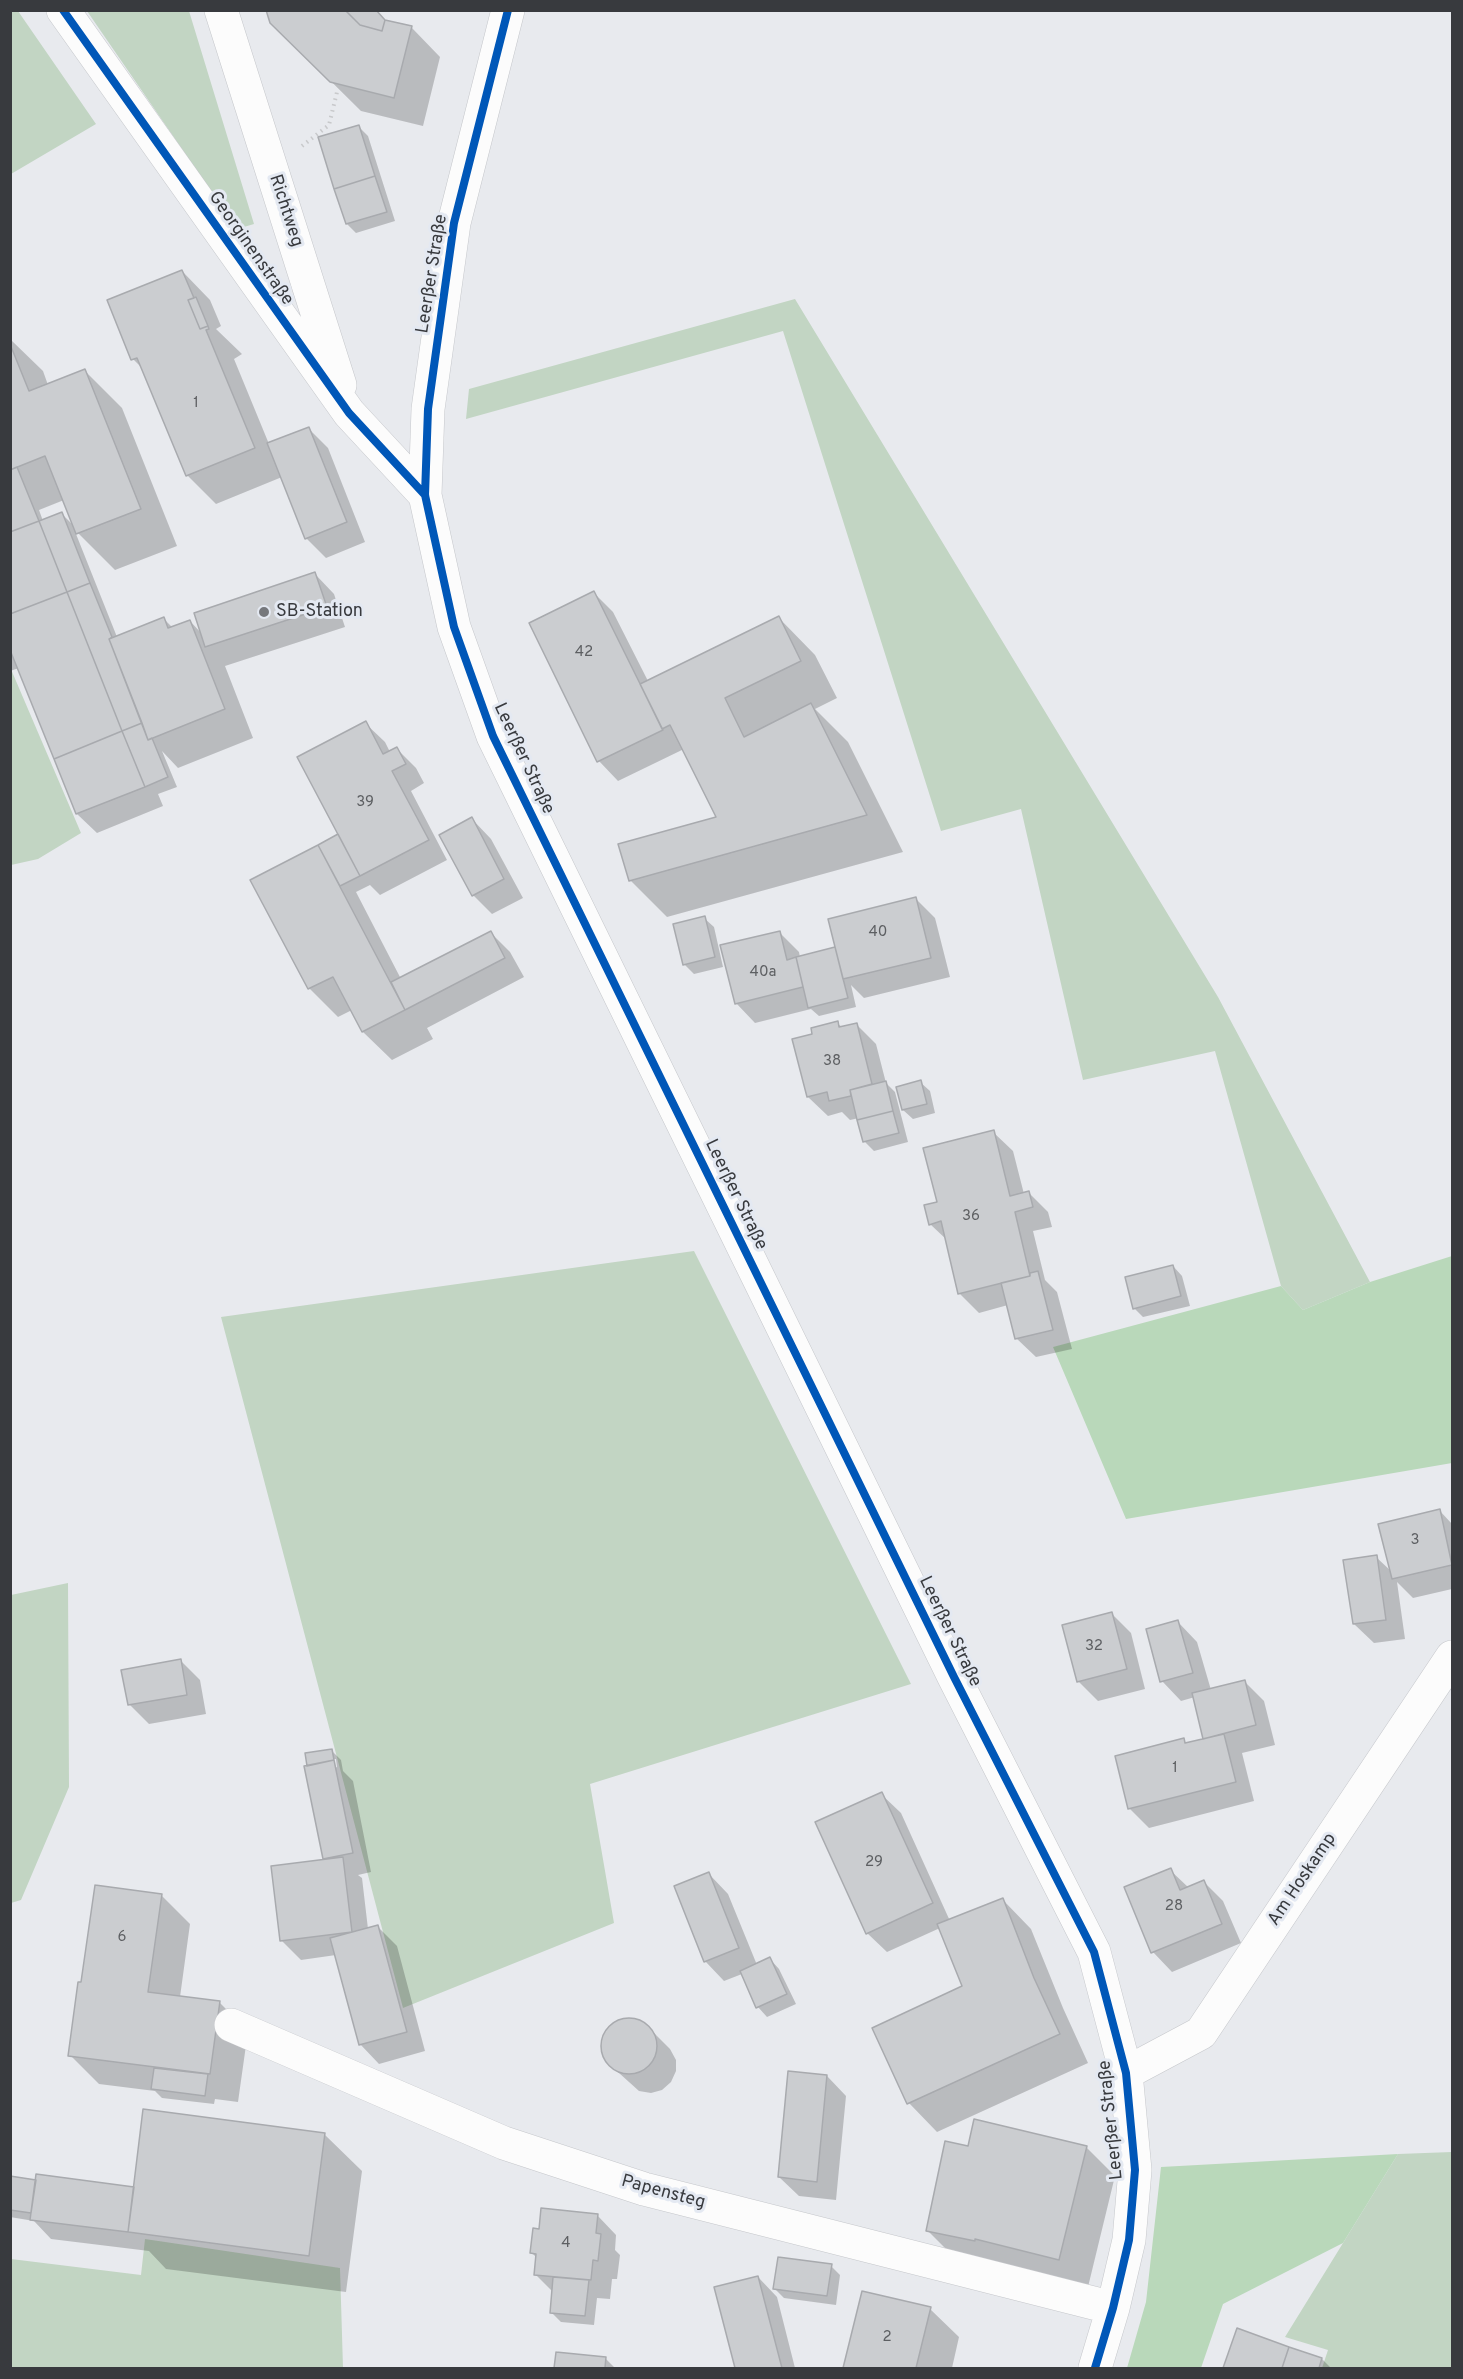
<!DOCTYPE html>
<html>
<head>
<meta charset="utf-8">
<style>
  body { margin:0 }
  #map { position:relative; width:1463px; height:2379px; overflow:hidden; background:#e8eaee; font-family:Overpass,sans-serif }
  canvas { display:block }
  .frame { position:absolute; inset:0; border:12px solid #383a3e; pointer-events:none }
</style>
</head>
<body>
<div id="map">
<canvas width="1463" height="2379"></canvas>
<div class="frame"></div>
</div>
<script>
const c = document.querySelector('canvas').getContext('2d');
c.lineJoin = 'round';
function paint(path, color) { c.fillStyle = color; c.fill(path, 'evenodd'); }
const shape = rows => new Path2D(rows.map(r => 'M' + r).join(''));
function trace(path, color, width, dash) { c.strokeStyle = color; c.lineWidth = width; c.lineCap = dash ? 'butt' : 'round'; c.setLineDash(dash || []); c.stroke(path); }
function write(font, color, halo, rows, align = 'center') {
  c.font = font + ' Overpass,sans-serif'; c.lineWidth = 6; c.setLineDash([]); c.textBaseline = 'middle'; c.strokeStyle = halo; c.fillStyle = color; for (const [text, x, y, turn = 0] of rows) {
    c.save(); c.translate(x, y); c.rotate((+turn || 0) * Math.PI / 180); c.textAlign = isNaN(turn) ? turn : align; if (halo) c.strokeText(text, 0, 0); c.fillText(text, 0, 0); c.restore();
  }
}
const green = shape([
  [10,11,18,11,96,124,11,174],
  [87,11,189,11,254,224,237,229],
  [795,299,1218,997,1370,1282,1303,1310,1281,1286,1215,1051,1083,1080,1021,809,941,831,783,331,466,419,469,389],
  [10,667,81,833,38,859,11,865],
  [694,1251,911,1684,590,1784,614,1923,403,2008,221,1317],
  [68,1583,69,1787,21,1900,11,1903,11,1595],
  [1452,2152,1452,2368,1322,2368,1328,2350,1285,2337,1398,2154],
  [145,2239,340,2268,343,2368,11,2368,11,2259,141,2275]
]);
const forest = shape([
  [1452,1256,1452,1463,1126,1519,1053,1347,1281,1286,1303,1310,1370,1282],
  [1398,2154,1343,2243,1223,2304,1201,2368,1127,2368,1146,2302,1161,2167]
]);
const shadow = shape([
  [384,21,412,28,440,57,423,126,361,111,271,22],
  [358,126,368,136,395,221,356,233,347,224],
  [182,271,210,300,221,326,216,329,242,354,234,359,269,444,308,428,328,448,365,542,326,558,306,538,282,477,216,504,187,475,144,370,133,359],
  [10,339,43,371,48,385,85,371,122,408,177,546,115,570,74,529,117,637,164,619,173,628,190,621,202,634,315,574,334,594,345,627,225,666,253,738,178,768,162,751,177,787,158,794,163,806,97,833,77,814,19,668,10,671],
  [64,500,75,527,62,514,43,521,39,510],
  [594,593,613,612,648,681,778,617,815,655,837,698,815,709,848,742,903,852,667,917,630,880,718,818,684,749,618,781,599,761,531,624],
  [365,723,385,742,390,752,397,749,416,768,424,783,411,791,447,860,380,895,370,885,356,892,401,979,491,933,510,952,524,977,427,1028,433,1039,392,1060,363,1032,352,1010,338,1017,309,988,252,881,340,835],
  [472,819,491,839,523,898,492,914,473,895],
  [916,899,935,918,950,977,864,998,851,985,856,1007,819,1016,811,1009,755,1023,736,1003,779,932,799,952,800,958,835,949],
  [704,918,714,927,723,967,694,974,684,964],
  [837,1023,843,1028,856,1024,876,1044,886,1083,895,1092,908,1142,874,1151,865,1142,859,1118,850,1120,842,1112,828,1116,808,1097,814,1035],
  [920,1082,930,1091,935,1113,913,1119,903,1110],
  [993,1132,1013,1151,1024,1194,1029,1193,1048,1212,1052,1227,1033,1231,1045,1280,1057,1292,1072,1349,1036,1357,1016,1338,1008,1305,979,1313,959,1293,948,1241,930,1224,939,1203],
  [1173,1266,1182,1276,1190,1306,1143,1317,1134,1308],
  [1440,1511,1452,1524,1452,1589,1413,1598,1397,1582,1405,1639,1374,1643,1354,1624,1376,1557,1392,1572],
  [1112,1614,1131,1633,1145,1689,1098,1701,1078,1681],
  [1178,1622,1197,1642,1211,1690,1244,1681,1264,1701,1275,1745,1242,1753,1254,1801,1149,1828,1129,1808,1183,1740,1188,1744,1205,1740,1195,1697,1181,1701,1162,1681],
  [181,1661,200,1680,206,1714,149,1724,129,1704],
  [331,1750,341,1760,343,1771,353,1781,371,1872,358,1875,362,1878,368,1929,378,1927,397,1946,425,2051,379,2064,360,2044,336,1955,301,1960,281,1940,327,1861,324,1858],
  [332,1759,336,1759,337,1767,335,1768],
  [881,1794,901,1813,950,1921,1003,1900,1031,1929,1063,2008,1088,2063,937,2132,909,2103,874,2028,963,1986,940,1928,887,1952,867,1933],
  [1170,1870,1189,1888,1204,1882,1223,1901,1241,1943,1172,1972,1153,1952,1126,1888],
  [709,1874,728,1894,757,1965,770,1959,779,1969,796,2004,767,2017,758,2007,742,1974,724,1981,705,1961],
  [161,1895,190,1924,180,1997,219,2002,248,2031,238,2102,215,2099,214,2104,162,2098,155,2091,99,2084,70,2055,83,1984],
  [628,2019,640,2021,650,2029,670,2049,676,2060,676,2071,671,2082,662,2090,651,2093,639,2091,609,2064,603,2053,603,2041,608,2030,617,2022],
  [827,2076,846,2096,836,2200,799,2196,779,2177],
  [324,2134,362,2171,346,2292,166,2269,149,2251,51,2239,34,2221,10,2217,10,2178,135,2188],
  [969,2147,1086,2147,1115,2176,1088,2287,956,2259,928,2231],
  [597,2215,616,2235,615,2250,620,2255,617,2279,612,2279,610,2299,597,2298,594,2325,561,2322,551,2312,553,2292,535,2274,537,2258,532,2253,540,2231],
  [831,2266,840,2275,836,2305,784,2298,775,2289],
  [758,2277,777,2297,795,2368,736,2368,716,2288],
  [863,2292,930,2309,959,2337,952,2368,845,2368],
  [1238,2330,1322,2359,1331,2368,1225,2368],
  [557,2354,605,2358,615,2368,555,2368]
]);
const building = shape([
  [266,10,345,10,360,25,382,31,385,20,412,26,394,98,330,82,270,23,266,10],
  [345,10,376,10,385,20,382,31,360,25,345,10],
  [359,125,375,176,334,189,318,137,359,125],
  [375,176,387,212,346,224,334,189,375,176],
  [182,270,194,298,188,300,200,329,208,326,209,329,206,330,255,448,186,476,137,358,131,360,107,300,182,270],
  [196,297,208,326,200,329,188,300,196,297],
  [10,344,29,391,85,369,141,509,76,534,45,456,10,470,10,344],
  [309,427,347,522,305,539,267,443,309,427],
  [17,467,39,521,10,532,10,470,17,467],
  [62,512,90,583,67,592,39,521,62,512],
  [39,521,67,592,10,614,10,532,39,521],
  [315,572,327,607,205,647,194,613,315,572],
  [90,583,112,637,109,639,142,723,122,731,67,592,90,583],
  [594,591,663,730,597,762,529,623,594,591],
  [67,592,122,731,54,759,10,650,10,614,67,592],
  [779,616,801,661,725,698,744,737,811,703,867,815,629,881,618,844,716,817,670,725,662,729,640,684,779,616],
  [164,617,168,628,190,620,225,709,148,740,109,639,164,617],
  [366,721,383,754,397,747,406,764,392,771,429,840,360,876,297,757,366,721],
  [142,723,148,740,152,738,168,777,145,787,122,731,142,723],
  [122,731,145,787,76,814,54,759,122,731],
  [472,817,504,879,472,896,439,835,472,817],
  [338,834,360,876,340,886,318,845,338,834],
  [318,845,405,1010,362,1032,333,977,308,989,250,880,318,845],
  [916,897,931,958,843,979,828,919,916,897],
  [705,916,715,957,683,965,673,924,705,916],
  [491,931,505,958,405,1010,391,982,491,931],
  [780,931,787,960,796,957,803,987,735,1004,720,945,780,931],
  [835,947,848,998,808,1008,796,957,835,947],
  [838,1021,839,1027,857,1023,872,1084,850,1090,851,1096,829,1101,827,1092,807,1097,792,1039,812,1034,811,1028,838,1021],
  [921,1080,927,1104,902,1110,896,1087,921,1080],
  [886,1081,893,1111,857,1120,850,1090,886,1081],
  [893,1111,899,1133,863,1142,857,1120,893,1111],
  [994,1130,1010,1196,1029,1191,1033,1207,1015,1212,1030,1276,958,1294,941,1221,929,1225,924,1205,937,1202,923,1148,994,1130],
  [1173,1265,1181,1296,1133,1309,1125,1277,1173,1265],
  [1038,1271,1053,1330,1015,1339,1001,1283,1030,1276,1030,1273,1038,1271],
  [1440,1509,1452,1565,1392,1579,1378,1524,1440,1509],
  [1377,1555,1386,1620,1353,1624,1343,1560,1377,1555],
  [1112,1612,1127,1669,1077,1682,1062,1625,1112,1612],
  [1178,1620,1193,1673,1160,1682,1146,1629,1178,1620],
  [181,1659,187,1695,128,1705,121,1670,181,1659],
  [1245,1680,1256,1725,1203,1739,1192,1693,1245,1680],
  [1224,1734,1236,1782,1128,1809,1115,1756,1184,1738,1185,1743,1224,1734],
  [332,1749,334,1760,307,1766,305,1753,332,1749],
  [334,1760,353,1853,323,1859,304,1766,334,1760],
  [882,1792,933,1903,866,1934,815,1822,882,1792],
  [343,1857,352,1932,280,1941,271,1866,343,1857],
  [1171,1868,1180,1890,1204,1880,1222,1924,1151,1953,1124,1887,1171,1868],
  [709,1872,739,1948,704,1962,674,1886,709,1872],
  [95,1885,162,1894,148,1992,220,2001,210,2074,68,2056,78,1982,81,1982,95,1885],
  [1003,1898,1034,1978,1060,2034,907,2104,872,2028,962,1986,937,1924,1003,1898],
  [378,1925,407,2032,359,2045,330,1938,378,1925],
  [770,1957,787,1994,756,2008,740,1971,770,1957],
  '601 2046a28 28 0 1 1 56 0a28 28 0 1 1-56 0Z',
  [154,2068,208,2074,205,2096,151,2089,154,2068],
  [788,2071,827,2075,817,2182,778,2177,788,2071],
  [143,2109,325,2133,309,2256,128,2232,143,2109],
  [974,2119,1087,2146,1059,2260,975,2239,975,2241,926,2231,945,2141,968,2146,974,2119],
  [36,2174,134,2187,128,2232,30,2220,36,2174],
  [10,2176,36,2180,31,2213,10,2210,10,2176],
  [541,2208,598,2214,596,2233,601,2234,598,2261,593,2260,591,2280,534,2275,536,2254,530,2253,533,2228,539,2229,541,2208],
  [778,2257,832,2264,827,2296,773,2289,778,2257],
  [758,2276,782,2368,787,2368,735,2368,714,2287,758,2276],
  [553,2277,589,2280,585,2316,550,2313,553,2277],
  [862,2291,931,2307,916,2368,843,2368,862,2291],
  [1237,2328,1289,2347,1282,2368,1223,2368,1237,2328],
  [1289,2347,1322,2358,1319,2368,1282,2368,1289,2347],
  [556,2352,606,2357,605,2368,554,2368,556,2352]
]);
const path = shape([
  [302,146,329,125,337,92]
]);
const minor = shape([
  [63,10,349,413,425,495],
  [221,10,340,385],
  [508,10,454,223,428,409,425,495,454,627,493,736,954,1677,1094,1952,1126,2073,1135,2170,1129,2240,1113,2308,1095,2368],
  [231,2025,504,2143,644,2189,1113,2308],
  [1126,2073,1201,2033,1452,1657]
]);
const cycleway = shape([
  [63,10,349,413,425,495],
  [508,10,454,223,428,409,425,495,454,627,493,736,954,1677,1094,1952,1126,2073,1135,2170,1129,2240,1113,2308,1095,2368]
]);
const markers = [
  [264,612,6,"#76787c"]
];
const numberNames = [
  ["1",196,404],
  ["42",584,653],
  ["39",365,803],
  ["40",878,933],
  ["40a",763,973],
  ["38",832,1062],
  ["36",971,1217],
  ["3",1415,1541],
  ["32",1094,1647],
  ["1",1175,1769],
  ["29",874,1863],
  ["28",1174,1907],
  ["6",122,1938],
  ["4",566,2244],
  ["2",887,2338]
];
const streetNames = [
  ["Richtweg",285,211,72],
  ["Georginenstraße",250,249,55],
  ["Leerßer Straße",433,274,-81],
  ["Leerßer Straße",523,759,65],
  ["Leerßer Straße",735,1195,64],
  ["Leerßer Straße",949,1632,64],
  ["Am Hoskamp",1303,1880,-56],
  ["Leerßer Straße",1112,2120,-96],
  ["Papensteg",663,2193,15]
];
const poiNames = [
  ["SB-Station",276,612]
];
paint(green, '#c2d5c3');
paint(forest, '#b9d8ba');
paint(shadow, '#0003');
paint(building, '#cbcdd0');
trace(building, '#a8aaae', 1.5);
trace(minor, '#c5c7cb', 34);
trace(path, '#c8c9cb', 4, [1.5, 4.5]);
trace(minor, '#fcfcfc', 33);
trace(cycleway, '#0057b8', 8);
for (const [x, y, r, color] of markers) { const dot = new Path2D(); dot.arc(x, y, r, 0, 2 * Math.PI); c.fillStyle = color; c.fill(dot); trace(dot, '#e4e9f2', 2); }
write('15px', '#5d5f62', null, numberNames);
write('18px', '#383a3e', '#e4e9f2', streetNames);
write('18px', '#383a3e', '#e4e9f2', poiNames, 'left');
</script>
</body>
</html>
